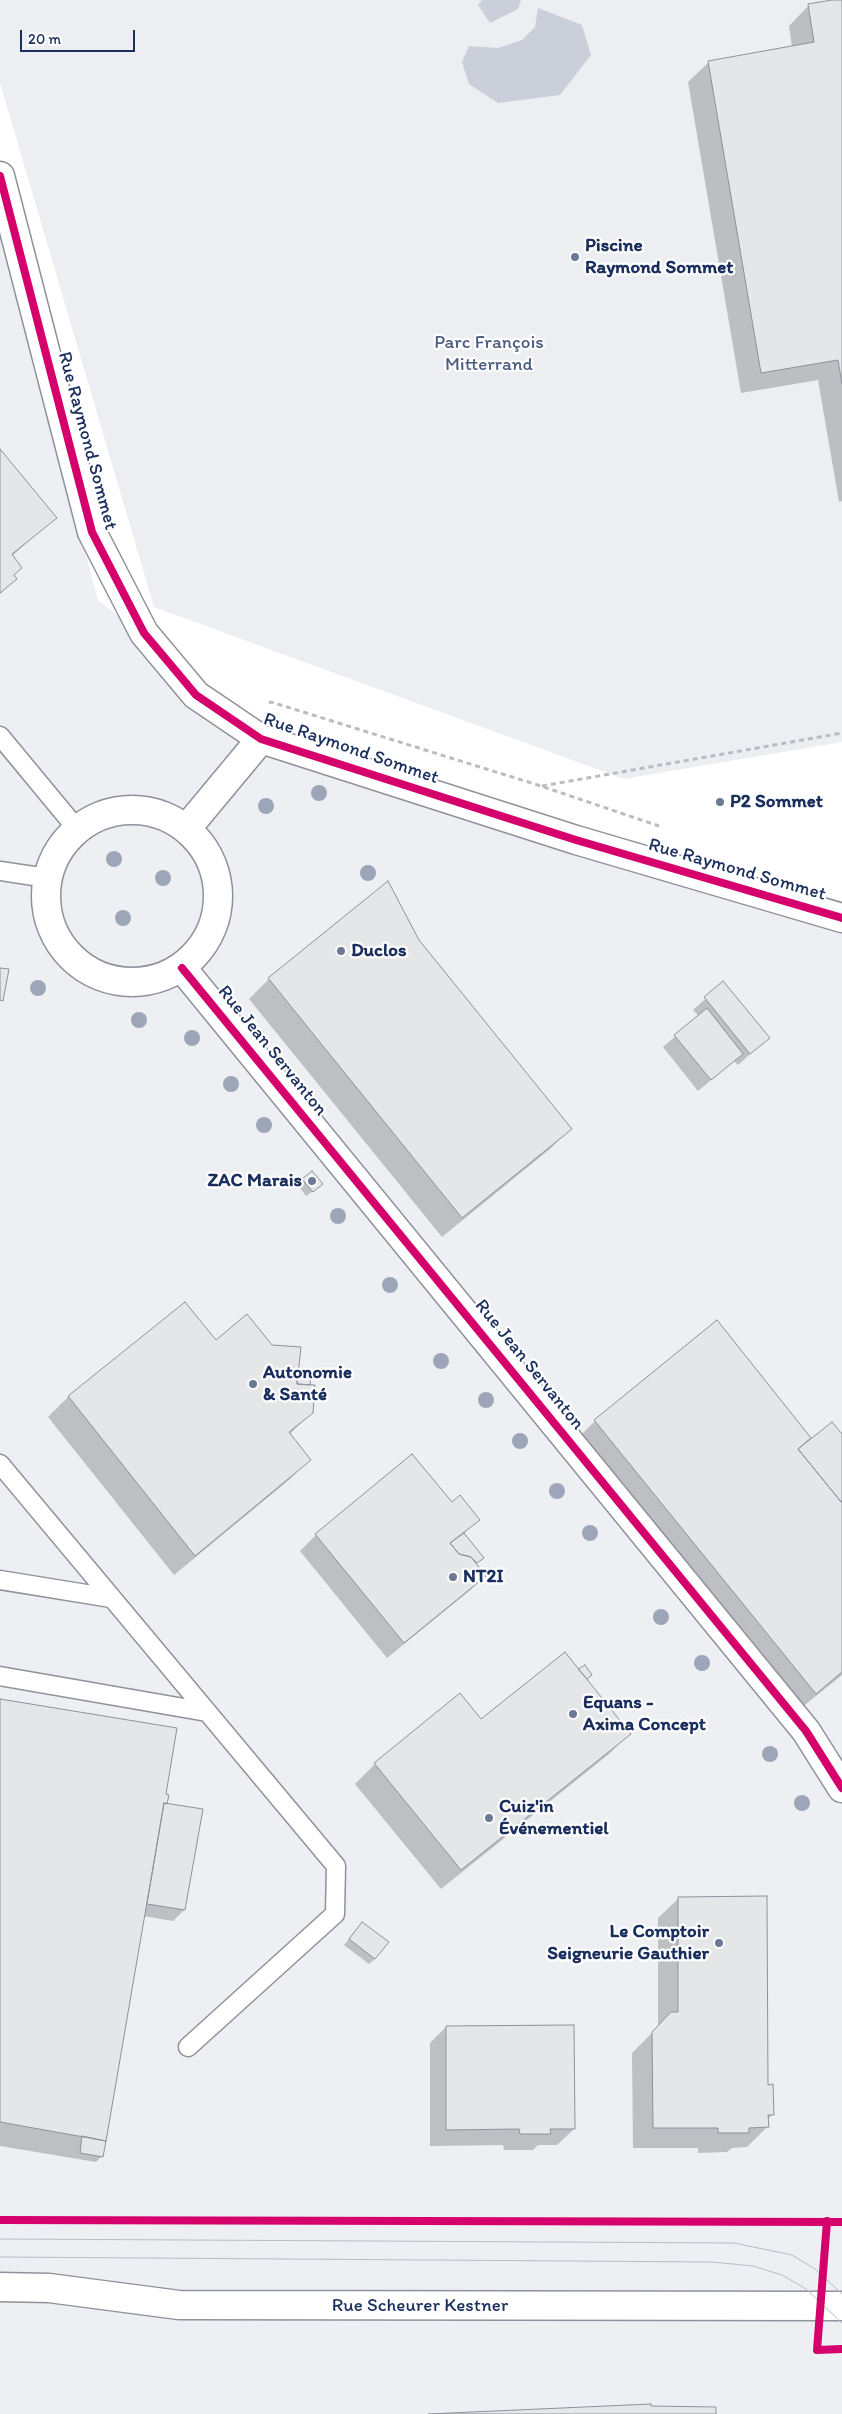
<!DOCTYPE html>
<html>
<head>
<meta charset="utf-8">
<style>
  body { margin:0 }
  #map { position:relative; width:842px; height:2414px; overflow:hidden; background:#fff; font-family:Itim,sans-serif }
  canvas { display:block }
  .scale { position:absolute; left:20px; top:30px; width:115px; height:22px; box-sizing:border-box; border:2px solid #1b2f5e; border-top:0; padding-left:6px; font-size:15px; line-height:18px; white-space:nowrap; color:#1b2f5e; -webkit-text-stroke:4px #fff; paint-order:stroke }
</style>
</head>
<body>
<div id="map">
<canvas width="842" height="2414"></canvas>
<div class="scale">20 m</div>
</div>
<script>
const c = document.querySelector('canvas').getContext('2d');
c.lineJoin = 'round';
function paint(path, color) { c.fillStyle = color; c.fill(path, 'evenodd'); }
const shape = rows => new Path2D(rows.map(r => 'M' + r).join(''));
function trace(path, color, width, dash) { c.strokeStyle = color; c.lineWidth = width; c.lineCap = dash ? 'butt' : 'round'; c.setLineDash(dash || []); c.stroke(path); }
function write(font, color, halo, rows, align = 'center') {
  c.font = font + ' Itim,sans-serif'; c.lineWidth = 4.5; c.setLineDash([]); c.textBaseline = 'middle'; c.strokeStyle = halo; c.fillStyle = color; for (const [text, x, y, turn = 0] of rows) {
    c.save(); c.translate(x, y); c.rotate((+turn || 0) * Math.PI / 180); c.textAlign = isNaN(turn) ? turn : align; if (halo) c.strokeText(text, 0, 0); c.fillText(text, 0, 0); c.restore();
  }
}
const built = shape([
  [0,235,98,600,279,744,842,901,842,2414,0,2414]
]);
const green = shape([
  [0,0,842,0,842,742,624,779,154,607,0,83]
]);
const water = shape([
  [482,0,521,0,518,9,490,23,478,5],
  [538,8,582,25,591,55,560,95,498,103,469,84,462,62,469,46,498,48,522,40,535,27]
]);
const shadow = shape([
  [842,0,842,501,839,502,818,380,741,393,688,82,709,62,792,47,789,26,809,5],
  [0,451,55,518,12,556,13,576,15,579,0,594],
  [418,940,570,1129,550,1149,442,1237,249,999,269,979],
  [723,983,768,1038,738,1065,734,1061,698,1091,663,1047,699,1016,693,1010],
  [303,1180,315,1190,306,1196,298,1185],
  [185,1303,216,1341,272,1346,297,1370,312,1412,289,1435,309,1460,289,1480,174,1575,48,1417,68,1397],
  [716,1322,811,1440,842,1436,842,1675,795,1713,575,1441,595,1421],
  [451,1504,478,1520,463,1534,482,1558,475,1564,485,1576,468,1592,387,1658,300,1551,316,1535],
  [461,1533,463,1535,445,1546],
  [578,1671,591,1675,586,1680,629,1734,609,1754,441,1889,355,1784,375,1764,481,1721],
  [0,1700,164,1795,184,1910,173,1921,143,1916,102,2156,96,2162,0,2146],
  [679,1898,767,2086,772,2115,767,2120,767,2127,747,2147,732,2148,727,2152,698,2153,698,2148,633,2148,632,2053,658,2027,658,1918],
  [357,1929,375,1959,369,1964,344,1945],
  [446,2027,574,2129,557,2145,538,2145,533,2150,504,2150,503,2145,430,2146,430,2043]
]);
const building = shape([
  [832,0,842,0,842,384,838,360,761,373,708,61,814,42,808,4,832,0],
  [0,449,57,518,12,554,22,568,14,575,17,579,0,593,0,449],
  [388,881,419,940,572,1129,462,1218,268,978,388,881],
  [0,968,9,969,3,1001,0,1000,0,968],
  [723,981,770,1038,750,1054,704,997,723,981],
  [707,1008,743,1054,711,1080,674,1035,707,1008],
  [312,1171,323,1184,313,1192,302,1179,312,1171],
  [185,1302,216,1340,247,1314,272,1345,301,1347,297,1384,315,1385,313,1413,289,1432,311,1460,195,1556,68,1396,185,1302],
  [717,1320,811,1438,798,1449,842,1503,842,1672,816,1694,594,1420,717,1320],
  [298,1369,311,1370,310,1385,297,1384,298,1369],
  [832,1422,842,1434,842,1503,798,1449,832,1422],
  [412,1454,452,1502,460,1495,480,1520,450,1543,459,1554,471,1557,486,1576,404,1643,315,1534,412,1454],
  [464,1533,484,1558,477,1563,471,1557,459,1554,450,1543,464,1533],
  [565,1652,631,1734,461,1870,374,1763,460,1693,481,1719,565,1652],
  [585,1665,592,1675,587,1679,578,1669,585,1665],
  [0,1699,177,1728,166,1794,169,1795,167,1804,164,1803,106,2141,0,2122,0,1699],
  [164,1803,203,1809,185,1910,147,1904,164,1803],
  [767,1896,768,2085,773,2084,774,2115,768,2115,769,2127,749,2128,749,2133,718,2133,718,2128,653,2128,652,2032,671,2012,678,2012,678,1897,767,1896],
  [362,1922,389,1942,375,1959,349,1939,362,1922],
  [574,2025,575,2129,550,2129,551,2134,520,2134,519,2129,446,2130,446,2026,574,2025],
  [82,2136,106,2141,103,2157,80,2153,82,2136],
  [651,2404,651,2406,716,2407,716,2414,428,2414,651,2404]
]);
const path = shape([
  [269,703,271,702,541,786,659,826],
  [542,786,842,733]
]);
const service = shape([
  [0,736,77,829],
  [0,871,47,878],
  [0,1464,336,1866,335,1914,188,2047],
  [0,1580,111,1598],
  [0,1676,207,1712]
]);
const minor = shape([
  [0,176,92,532,144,633,196,695,261,739,576,840,842,918],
  '46 896a86 86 0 1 1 172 0a86 86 0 1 1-172 0Z',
  [187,828,261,739],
  [182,968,806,1731,842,1788]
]);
const tertiary = shape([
  [0,2287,49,2288,179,2305,842,2306]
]);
const tram = shape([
  [0,2239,734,2243,792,2255,815,2269,842,2294],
  [0,2257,712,2262,753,2266,782,2275,806,2289,842,2323]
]);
const cycleway = shape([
  [0,176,92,532,144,633,196,695,261,739,576,840,842,918],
  [182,968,806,1731,842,1788],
  [0,2220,842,2222],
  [827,2221,817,2350,842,2349]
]);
const trees = [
  [319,793],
  [266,806],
  [114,859],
  [368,873],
  [163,878],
  [123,918],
  [38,988],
  [139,1020],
  [192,1038],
  [231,1084],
  [264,1125],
  [338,1216],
  [390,1285],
  [441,1361],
  [486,1400],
  [520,1441],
  [557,1491],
  [590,1533],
  [661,1617],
  [702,1663],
  [770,1754],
  [802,1803]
];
const markers = [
  [575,257,5,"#6b7896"],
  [720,802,5,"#6b7896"],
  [341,951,5,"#6b7896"],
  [312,1181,5,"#6b7896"],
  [253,1384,5,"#6b7896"],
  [453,1577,5,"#6b7896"],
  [573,1714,5,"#6b7896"],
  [489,1818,5,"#6b7896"],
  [719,1943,5,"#6b7896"]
];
const poiNames = [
  ["Piscine",585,246],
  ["Raymond Sommet",585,268],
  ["P2 Sommet",730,802],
  ["Duclos",351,951],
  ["ZAC Marais",302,1181,"right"],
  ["Autonomie",263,1373],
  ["& Santé",263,1395],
  ["NT2I",463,1577],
  ["Equans -",583,1703],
  ["Axima Concept",583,1725],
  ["Cuiz'in",499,1807],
  ["Événementiel",499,1829],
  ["Le Comptoir",709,1932,"right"],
  ["Seigneurie Gauthier",709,1954,"right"]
];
const parkNames = [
  ["Parc François",489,343],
  ["Mitterrand",489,365]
];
const streetNames = [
  ["Rue Raymond Sommet",87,441,75],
  ["Rue Raymond Sommet",351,749,19],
  ["Rue Raymond Sommet",737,870,16],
  ["Rue Jean Servanton",272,1051,51],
  ["Rue Jean Servanton",529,1365,51],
  ["Rue Scheurer Kestner",420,2306]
];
paint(built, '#edeff3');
paint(green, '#edeef2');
paint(water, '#cbcfda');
paint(shadow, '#0003');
paint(building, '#e5e6e8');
trace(building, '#8e929a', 1);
trace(service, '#8e929a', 21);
trace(minor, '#8e929a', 31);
trace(tertiary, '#8e929a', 31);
trace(path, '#b9bcc1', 3, [5, 4]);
trace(service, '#fff', 18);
trace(minor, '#fff', 28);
trace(tertiary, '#fff', 28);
trace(tram, '#b9bcc1', 1);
trace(cycleway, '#d6006c', 8);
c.fillStyle = '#9da5b9';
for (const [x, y] of trees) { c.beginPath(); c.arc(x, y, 8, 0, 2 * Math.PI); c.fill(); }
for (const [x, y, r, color] of markers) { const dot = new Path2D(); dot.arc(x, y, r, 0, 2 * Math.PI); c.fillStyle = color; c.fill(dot); trace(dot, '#fff', 2); }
write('bold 19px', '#1b2f5e', '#fff', poiNames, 'left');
write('19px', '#4c5c80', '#fff', parkNames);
write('19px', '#1b2f5e', '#fff', streetNames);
</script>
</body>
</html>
